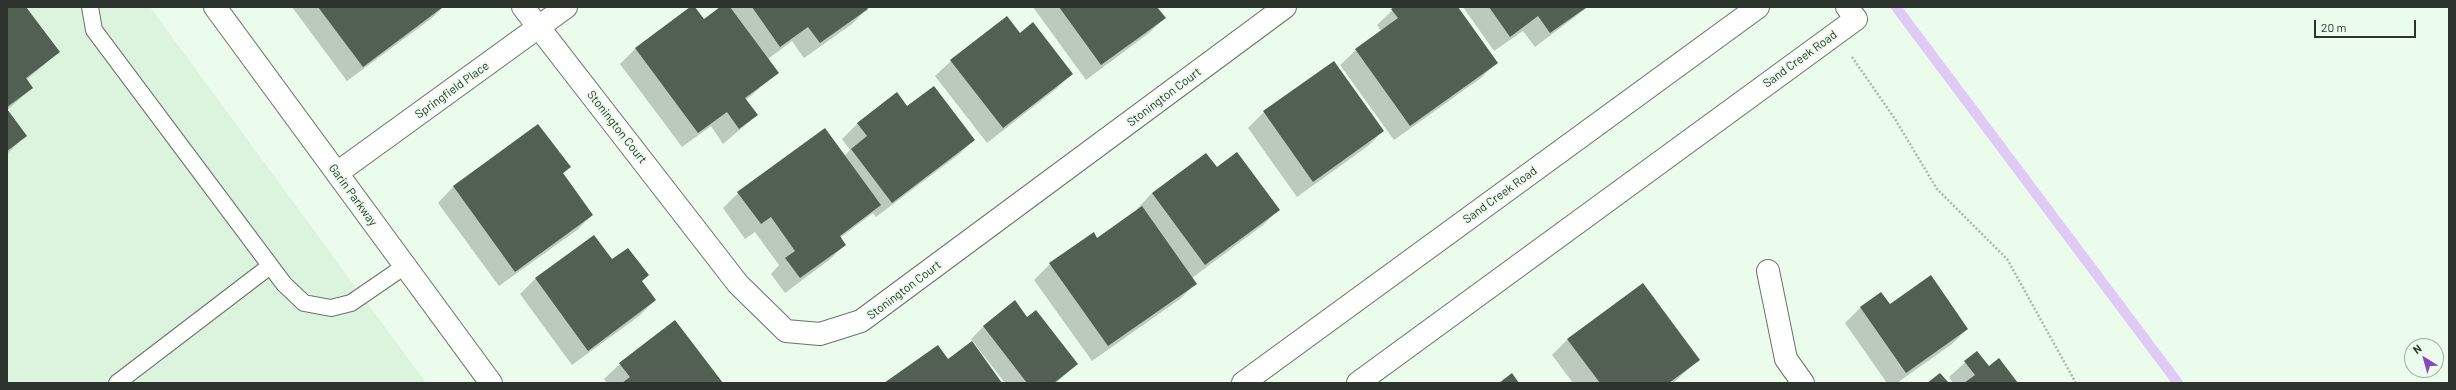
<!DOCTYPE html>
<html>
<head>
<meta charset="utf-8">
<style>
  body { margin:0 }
  #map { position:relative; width:2456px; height:390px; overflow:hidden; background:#ebfced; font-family:Barlow,sans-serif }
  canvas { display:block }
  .frame { position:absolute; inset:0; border:8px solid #2d342e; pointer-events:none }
  .north { position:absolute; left:2404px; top:338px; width:40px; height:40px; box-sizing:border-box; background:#ebfced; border:1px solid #9faca1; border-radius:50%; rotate:323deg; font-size:11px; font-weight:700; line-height:16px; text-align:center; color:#2d342e }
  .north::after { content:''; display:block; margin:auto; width:14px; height:18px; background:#8847bc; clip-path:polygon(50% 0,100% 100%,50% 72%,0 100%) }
  .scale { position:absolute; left:2314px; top:20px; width:102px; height:18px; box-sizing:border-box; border:2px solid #2d342e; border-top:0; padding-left:5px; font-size:12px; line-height:14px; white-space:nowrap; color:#2d342e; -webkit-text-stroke:3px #ebfced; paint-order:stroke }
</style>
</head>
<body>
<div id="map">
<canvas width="2456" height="390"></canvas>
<div class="frame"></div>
<div class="north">N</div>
<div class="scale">20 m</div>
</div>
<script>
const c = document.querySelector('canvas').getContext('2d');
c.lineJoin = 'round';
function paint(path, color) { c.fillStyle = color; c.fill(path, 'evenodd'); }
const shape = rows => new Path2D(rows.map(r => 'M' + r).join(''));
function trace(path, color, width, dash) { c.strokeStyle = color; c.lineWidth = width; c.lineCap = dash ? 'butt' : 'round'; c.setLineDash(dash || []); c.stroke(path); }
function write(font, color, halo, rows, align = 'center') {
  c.font = font + ' Barlow,sans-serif'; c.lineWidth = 4; c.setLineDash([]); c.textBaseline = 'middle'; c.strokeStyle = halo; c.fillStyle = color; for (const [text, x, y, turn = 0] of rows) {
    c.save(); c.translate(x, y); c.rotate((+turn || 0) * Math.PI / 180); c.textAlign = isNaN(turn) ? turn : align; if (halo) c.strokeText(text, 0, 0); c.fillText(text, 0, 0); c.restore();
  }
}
const built = shape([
  [7,7,150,7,426,383,7,383]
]);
const shadow = shape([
  [7,7,25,7,59,52,26,80,32,88,7,110,26,135,7,154],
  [292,7,443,7,432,18,347,81],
  [692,7,694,7,704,21,722,7,865,7,867,9,852,24,804,58,792,41,768,59,778,72,746,100,757,115,723,144,711,126,682,147,620,64,636,48],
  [1033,7,1156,7,1164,18,1149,33,1086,80],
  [1396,7,1457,7,1496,63,1481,78,1394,140,1340,65,1356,50,1381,31,1377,25],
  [1463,7,1588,7,1535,47,1523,31,1494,51],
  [1007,17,1020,35,1072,73,1056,89,987,143,935,76,951,61],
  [1334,62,1383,131,1368,146,1297,197,1248,128,1264,112],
  [897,93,907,107,974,140,958,155,876,217,873,213,840,238,845,245,829,260,785,293,771,274,779,265,755,232,745,239,723,208,738,193,844,156,850,150,842,139,857,124],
  [538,125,569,167,562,174,592,215,577,230,499,286,438,203,453,187],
  [1206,154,1217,168,1278,210,1263,225,1192,278,1195,284,1180,299,1092,361,1034,280,1050,264,1093,234,1097,239,1138,210,1137,209,1152,193],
  [594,236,612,261,641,281,655,300,639,316,572,365,520,294,535,279],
  [1881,294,1889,306,1967,329,1952,344,1897,383,1887,383,1845,323,1860,308],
  [984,326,1077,364,1056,383,1005,383,971,339],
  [1568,339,1698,360,1673,383,1573,383,1552,355],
  [1977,352,1989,367,2017,383,1953,383,1949,377],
  [620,364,722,383,607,383,604,379]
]);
const stream = shape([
  [1896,7,2178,383]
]);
const building = shape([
  [7,7,26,7,60,52,26,78,33,88,7,107],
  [318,7,443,7,363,67],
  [690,7,695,7,704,19,720,7,730,7,779,73,745,98,758,115,739,129,727,112,698,133,635,48],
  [752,7,867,7,868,9,820,43,808,27,780,47],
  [1059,7,1157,7,1166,18,1101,65],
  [1394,7,1458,7,1498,63,1410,126,1355,49,1398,18,1391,9],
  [1489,7,1587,7,1550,33,1538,16,1510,37],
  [1007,16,1020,33,1033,22,1073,74,1003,128,950,60],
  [1334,61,1384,131,1313,182,1263,111],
  [934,86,975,140,892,203,851,149,867,136,857,123,897,92,907,106],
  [7,109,27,136,7,151],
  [538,124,571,167,563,173,593,215,515,272,453,186],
  [825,128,881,205,840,236,846,245,800,278,785,258,795,251,771,217,761,224,737,192],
  [1237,152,1280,210,1205,265,1152,193,1206,153,1217,167],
  [1142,206,1197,284,1108,346,1049,263,1094,232,1097,238],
  [594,235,612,259,628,248,649,275,642,281,656,300,588,351,535,278],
  [1931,275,1968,329,1906,373,1860,307,1881,292,1890,304],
  [1643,283,1700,360,1669,383,1600,383,1567,339],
  [1015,300,1027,317,1036,310,1078,364,1054,383,1027,383,983,326],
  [675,320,723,383,622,383,630,377,619,363],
  [972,341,1002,383,884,383,938,345,948,359],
  [1977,351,1989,366,1999,358,2018,383,1964,383,1975,375,1964,361],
  [1512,373,1519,383,1499,383],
  [1940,373,1949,383,1927,383]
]);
const path = shape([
  [1852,57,1895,119,1937,189,2007,259,2076,383]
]);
const service = shape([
  [90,7,94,30,284,284,304,303,331,308,351,303,405,266],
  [117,383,270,266]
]);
const minor = shape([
  [523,7,738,284,786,331,820,334,861,321,1285,7],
  [337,173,566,7],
  [1768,271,1786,359,1803,383]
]);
const tertiary = shape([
  [215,7,491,383],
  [1243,383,1758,7],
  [1358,383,1856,19,1847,7]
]);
const streetNames = [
  ["Sand Creek Road",1800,59,-36],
  ["Springfield Place",452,90,-36],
  ["Stonington Court",1164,97,-37],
  ["Stonington Court",617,127,52],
  ["Garin Parkway",353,195,54],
  ["Sand Creek Road",1500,195,-36],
  ["Stonington Court",904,290,-37]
];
paint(built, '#dcf3de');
paint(shadow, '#0003');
trace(stream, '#e0cbf7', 10);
paint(building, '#516053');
trace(service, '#667467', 18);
trace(minor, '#667467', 24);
trace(tertiary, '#667467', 24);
trace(path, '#abb8ad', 2.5, [2, 2]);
trace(service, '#fff', 16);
trace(minor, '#fff', 22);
trace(tertiary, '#fff', 22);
write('12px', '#2d342e', '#ebfced', streetNames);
</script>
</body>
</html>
